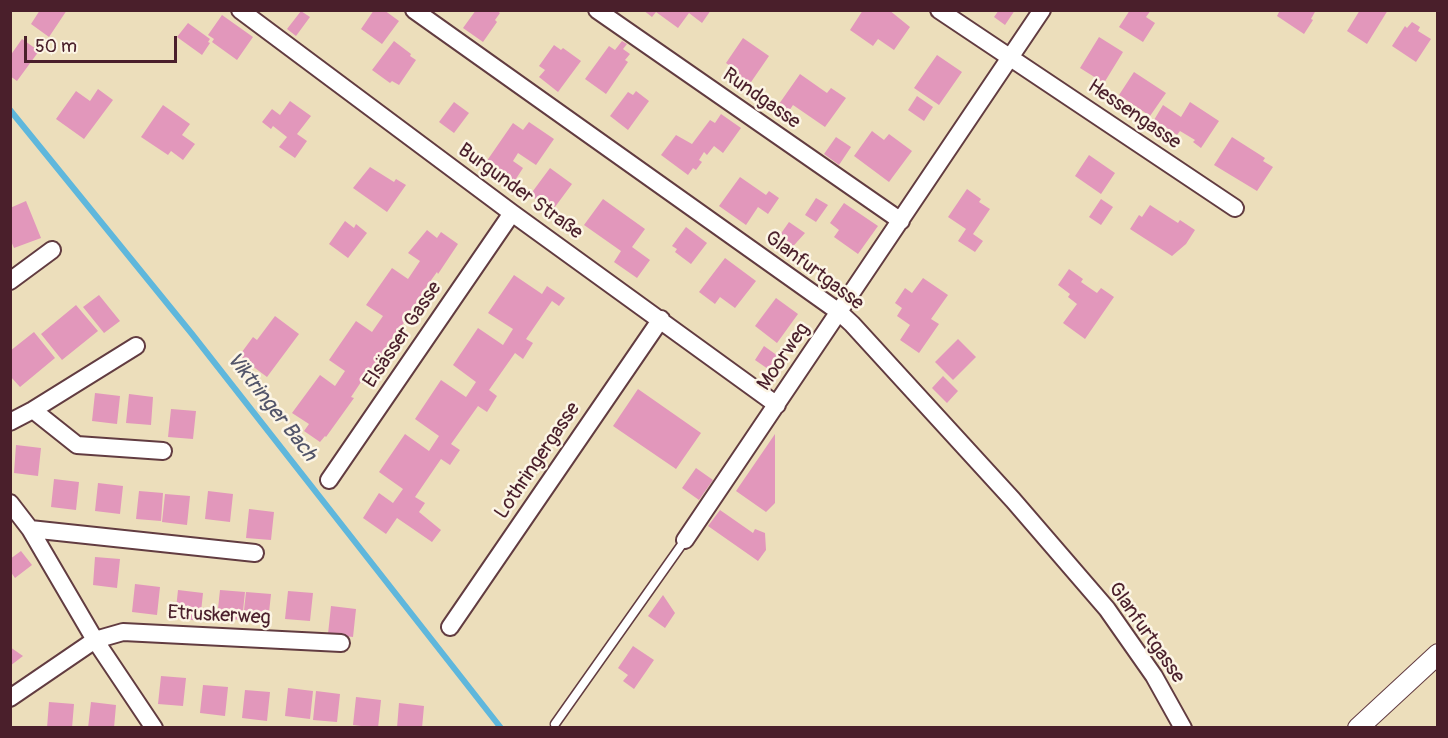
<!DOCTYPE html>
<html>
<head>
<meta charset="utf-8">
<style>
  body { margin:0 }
  #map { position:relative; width:1448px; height:738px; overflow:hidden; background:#ecdebb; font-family:Pangolin,sans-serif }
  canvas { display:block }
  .frame { position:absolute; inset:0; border:12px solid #4a1f2b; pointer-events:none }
  .scale { position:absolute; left:24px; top:36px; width:153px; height:27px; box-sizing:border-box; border:3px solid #4a1f2b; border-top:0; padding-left:8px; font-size:18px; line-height:21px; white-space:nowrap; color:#4a1f2b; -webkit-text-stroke:4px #fcf5e5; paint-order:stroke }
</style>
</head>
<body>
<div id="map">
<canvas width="1448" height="738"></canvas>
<div class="frame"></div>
<div class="scale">50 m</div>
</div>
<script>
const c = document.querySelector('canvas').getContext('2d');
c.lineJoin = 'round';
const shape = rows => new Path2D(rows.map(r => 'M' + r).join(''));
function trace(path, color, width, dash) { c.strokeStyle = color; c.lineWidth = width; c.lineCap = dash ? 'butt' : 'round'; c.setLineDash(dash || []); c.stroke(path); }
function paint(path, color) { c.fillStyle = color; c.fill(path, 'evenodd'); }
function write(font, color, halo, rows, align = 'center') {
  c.font = font + ' Pangolin,sans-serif'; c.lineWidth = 5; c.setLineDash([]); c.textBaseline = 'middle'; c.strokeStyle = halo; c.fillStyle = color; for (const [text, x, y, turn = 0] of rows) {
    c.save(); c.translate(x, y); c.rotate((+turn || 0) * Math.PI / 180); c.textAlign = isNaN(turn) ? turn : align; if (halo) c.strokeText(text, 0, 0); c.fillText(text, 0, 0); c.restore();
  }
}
const stream = shape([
  [10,110,192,334,501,728]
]);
const building = shape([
  [40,10,67,10,49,37,31,24],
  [374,10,384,10,399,21,382,44,361,29],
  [476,10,496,10,500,13,495,20,497,22,483,42,463,28],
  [643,10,711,10,702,23,689,13,678,28,656,12,652,17],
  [863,10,889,10,910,27,894,50,878,39,873,46,850,30],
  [999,10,1015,10,1005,25,994,17],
  [1130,10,1151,10,1146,17,1155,23,1143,42,1119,27],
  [1280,10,1316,10,1311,19,1313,20,1304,34,1277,16],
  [1360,10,1388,10,1367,44,1347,31],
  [301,11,310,17,296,36,287,29],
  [222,15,253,37,237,60,212,42,214,39,208,35],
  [1412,22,1420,27,1418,31,1431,39,1416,62,1392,46,1405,26,1407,28],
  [188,23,210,39,208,42,210,43,202,55,177,37],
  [1099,37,1123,52,1104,83,1080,68],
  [743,38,769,56,749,85,731,72,733,68,726,63],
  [22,39,39,51,17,81,10,76,10,56],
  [394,41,411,54,410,56,416,60,399,85,392,81,390,83,372,70],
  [622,41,627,44,623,49,630,54,625,60,628,62,606,94,585,79,609,46,615,50],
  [554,45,561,50,563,48,581,61,558,92,539,77,545,70,539,66],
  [937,55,962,72,939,105,914,88],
  [1134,72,1166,93,1150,116,1119,95],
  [800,74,827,93,831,88,846,98,825,127,793,105,789,111,779,104],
  [98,89,113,100,84,139,56,119,76,91,90,101],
  [636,91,649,101,628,130,610,116,628,92,633,95],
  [917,96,933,107,924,121,908,110],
  [290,101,311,116,297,134,307,141,295,158,279,147,287,137,273,126,271,129,262,122,272,109,280,115],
  [454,102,469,113,454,133,439,122],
  [1190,102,1219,121,1201,148,1193,142,1195,140,1180,131,1177,135,1154,120,1163,105,1181,117],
  [163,105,190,124,182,135,195,144,183,160,171,151,168,155,141,137],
  [721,114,741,128,723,153,714,146,707,155,704,152,699,160,702,162,696,170,693,168,688,175,661,155,676,135,692,144,710,120,715,123],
  [529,122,554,139,536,165,518,153,513,161,523,168,512,185,484,165,513,123,523,130],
  [872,131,884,140,889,134,912,151,889,182,854,156],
  [836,137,851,147,839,165,824,154],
  [1232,137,1265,158,1263,161,1273,167,1257,191,1214,165],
  [1089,155,1115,173,1101,194,1075,176],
  [370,167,394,182,396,179,406,185,387,212,353,188],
  [550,168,572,184,552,211,530,195],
  [740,177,766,195,769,191,779,198,768,214,758,207,746,225,719,206],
  [967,189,981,199,979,202,990,209,973,234,983,241,975,252,958,241,966,229,948,217],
  [816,198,828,205,816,222,805,215],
  [603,199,645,229,632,247,650,260,637,278,614,262,621,251,584,225],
  [1101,199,1113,207,1101,225,1089,217],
  [26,201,41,238,14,248,10,239,10,208],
  [844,203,878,226,858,254,834,237,839,230,830,223],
  [1150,205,1178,223,1180,220,1195,230,1186,244,1172,256,1130,229,1139,215,1142,217],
  [345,221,354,228,356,224,367,233,348,258,329,244],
  [789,222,805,233,788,252,775,242],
  [686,227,707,243,691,264,675,252,677,249,672,246],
  [427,230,437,238,441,232,458,244,438,274,437,272,424,290,426,292,412,312,388,344,391,345,363,384,361,382,351,397,354,398,326,437,325,436,320,442,304,431,309,424,292,413,320,375,335,386,345,371,329,360,356,321,372,332,383,316,366,305,392,268,408,279,420,261,408,253],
  [725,258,756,281,735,308,720,297,715,304,699,292],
  [1069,269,1083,279,1081,282,1097,293,1101,288,1114,297,1085,339,1063,323,1077,304,1068,297,1070,294,1058,285],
  [514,275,542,294,547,286,565,298,559,306,552,301,526,339,533,343,523,359,515,353,489,390,497,396,487,412,478,406,451,444,460,450,450,465,441,459,415,497,425,503,419,512,441,530,432,542,397,518,386,534,363,518,379,493,393,503,403,489,379,472,405,434,429,451,439,436,415,419,441,380,466,397,476,382,453,365,478,328,503,345,513,329,488,313],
  [923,278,948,295,931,319,939,324,919,353,900,340,910,325,897,316,902,308,895,303,905,288,912,293],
  [99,295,120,321,104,333,83,307],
  [776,298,798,314,777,343,755,326],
  [76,305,98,331,62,360,41,334],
  [275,316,299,334,267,377,239,356,253,337,257,340],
  [34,332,55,358,20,387,10,376,10,351],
  [958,339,976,357,953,380,935,362],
  [764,346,778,356,768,369,755,360],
  [943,376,958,391,947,403,932,388],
  [638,389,701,433,676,469,613,426],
  [95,393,120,396,117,424,92,421],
  [129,394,153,397,151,425,126,423],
  [171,409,196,411,193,439,168,437],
  [775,434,775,503,766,512,736,491],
  [16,445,41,448,38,476,14,473],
  [696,468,713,480,699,500,682,488],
  [54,479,79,482,76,510,51,507],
  [98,483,123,486,120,514,95,511],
  [139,491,163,493,161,521,136,519],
  [208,491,233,494,230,522,205,519],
  [165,494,190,496,187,525,162,522],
  [249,509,274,512,271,540,246,538],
  [720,510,753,533,755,529,765,533,766,550,758,561,708,526],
  [21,551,32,565,15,578,10,571,10,559],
  [95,557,120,559,117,588,93,585],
  [135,584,160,587,157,615,132,612],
  [178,590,203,593,200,621,175,618],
  [220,590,245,592,242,620,217,618],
  [288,591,313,593,310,621,285,619],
  [246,592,271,594,268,622,243,620],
  [663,595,675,613,665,628,648,616],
  [331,606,356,609,353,637,328,634],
  [633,646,654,660,634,689,623,681,628,675,618,668],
  [10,647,23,656,10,666],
  [161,676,186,678,183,706,158,704],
  [203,685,228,687,225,716,200,713],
  [288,688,313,691,310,719,285,716],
  [245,690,270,692,267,721,242,718],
  [316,691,340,694,337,722,313,720],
  [356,697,381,700,378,728,353,725],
  [49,702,74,704,72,728,47,728],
  [91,702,116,705,114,728,88,728],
  [399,703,424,706,422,728,397,728]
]);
const service = shape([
  [555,724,685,540]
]);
const minor = shape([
  [240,10,512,213,777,405],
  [414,10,839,312,852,324,1013,500,1107,609,1154,676,1183,728],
  [597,10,901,221],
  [939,10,1235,208],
  [10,281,52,250],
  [33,410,77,445,163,451],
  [10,422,33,410,136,346],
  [329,480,512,213],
  [10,503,30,529,95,640,154,728],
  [30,529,255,553],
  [685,540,1042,10],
  [450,627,661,319],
  [10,698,95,640,123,632,341,643]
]);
const tertiary = shape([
  [1358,728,1438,654]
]);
const streetNames = [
  ["Rundgasse",761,99,35],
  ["Hessengasse",1134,115,34],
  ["Burgunder Straße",520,192,36],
  ["Glanfurtgasse",814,271,37],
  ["Elsässer Gasse",403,335,-56],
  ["Moorweg",784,357,-56],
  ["Lothringergasse",538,461,-56],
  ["Etruskerweg",219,616,3],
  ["Glanfurtgasse",1146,633,55]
];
const waterNames = [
  ["Viktringer Bach",271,407,52]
];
trace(stream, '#5fb7dc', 6);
paint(building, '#e297bb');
trace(service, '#623c41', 11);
trace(minor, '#623c41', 20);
trace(tertiary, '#623c41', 22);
trace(service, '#fff', 8);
trace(minor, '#fff', 16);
trace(tertiary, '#fff', 20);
write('20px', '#4a1f2b', '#fcf5e5', streetNames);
write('italic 21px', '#515469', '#fcf5e5', waterNames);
</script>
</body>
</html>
